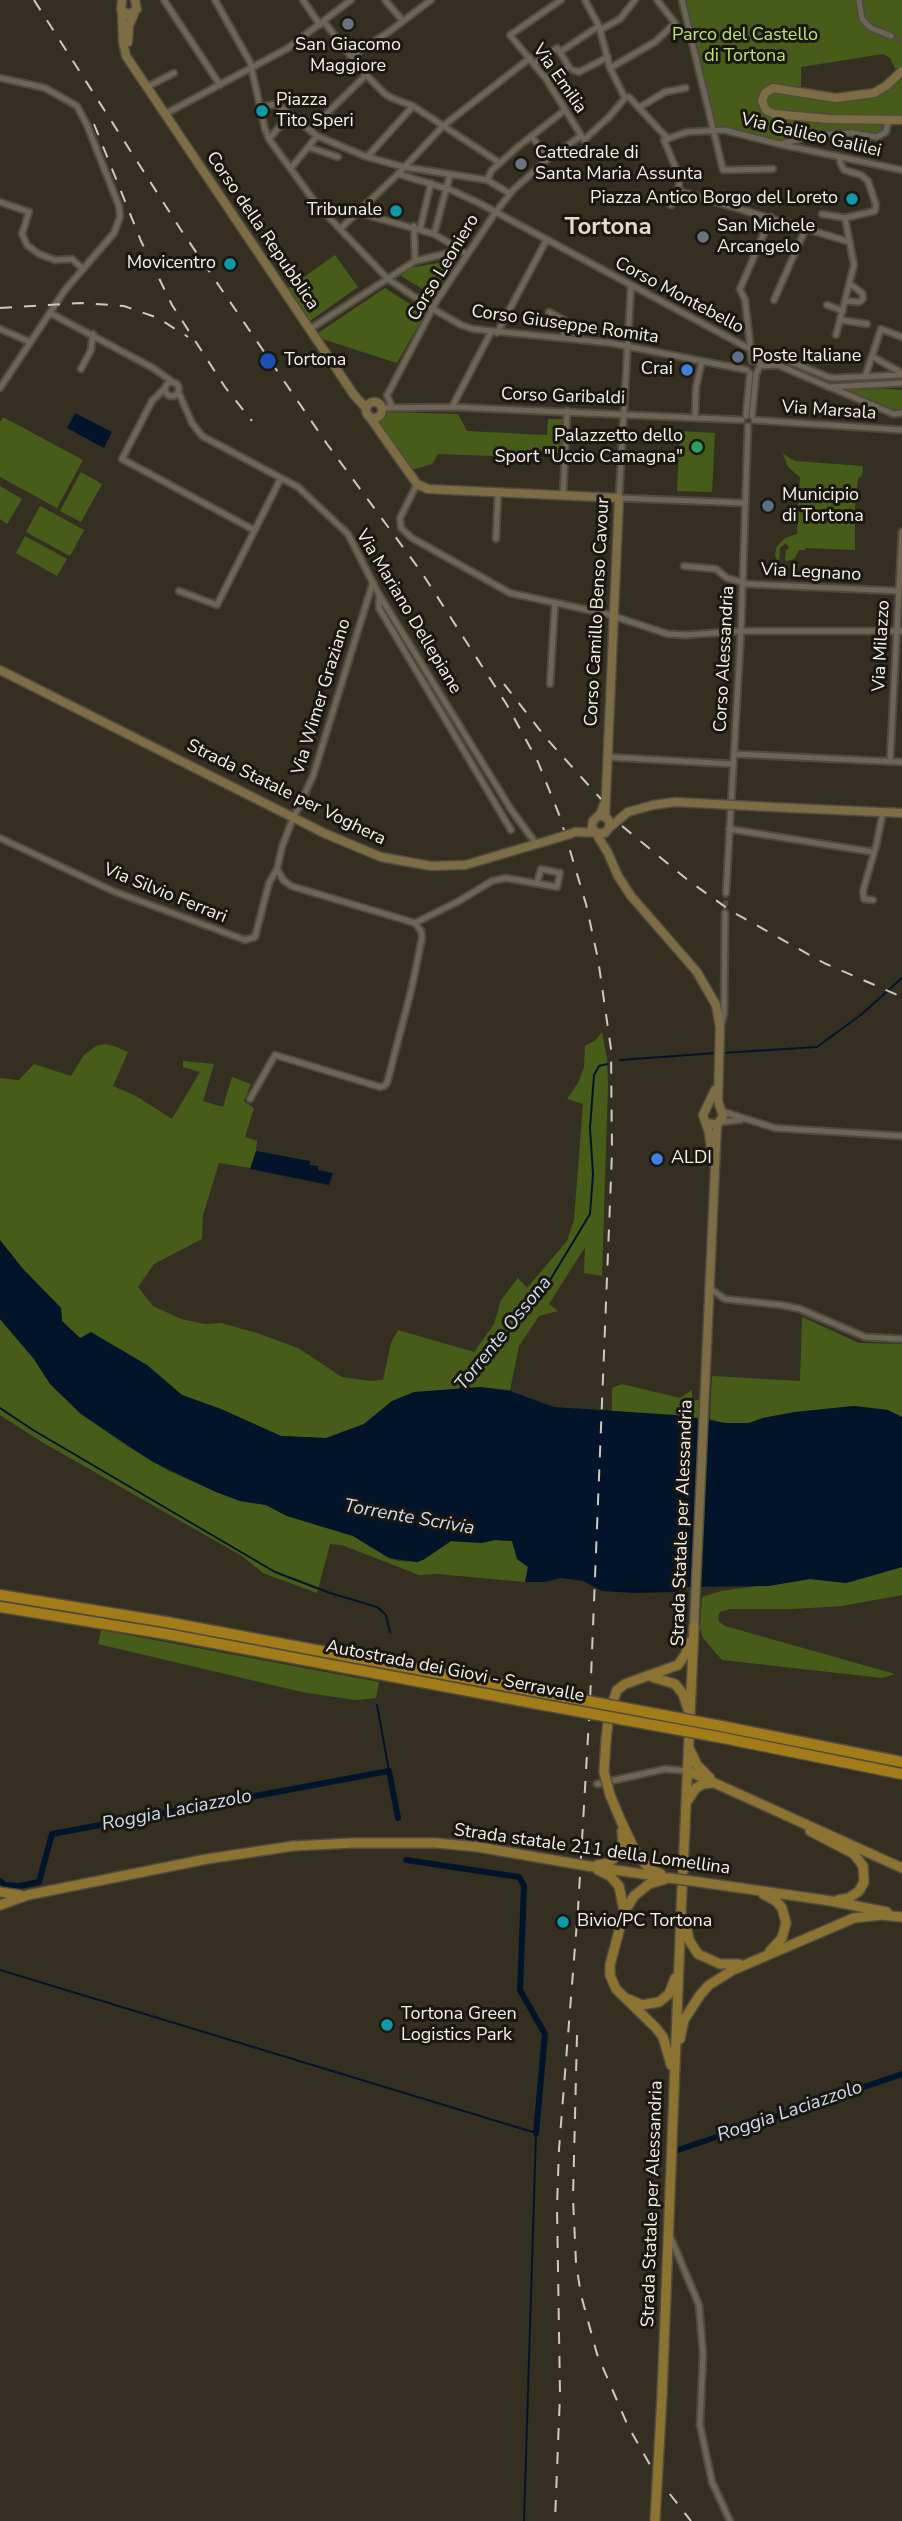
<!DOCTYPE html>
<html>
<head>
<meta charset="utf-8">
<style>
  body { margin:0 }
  canvas { display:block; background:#352f21 }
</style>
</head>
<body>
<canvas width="902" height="2521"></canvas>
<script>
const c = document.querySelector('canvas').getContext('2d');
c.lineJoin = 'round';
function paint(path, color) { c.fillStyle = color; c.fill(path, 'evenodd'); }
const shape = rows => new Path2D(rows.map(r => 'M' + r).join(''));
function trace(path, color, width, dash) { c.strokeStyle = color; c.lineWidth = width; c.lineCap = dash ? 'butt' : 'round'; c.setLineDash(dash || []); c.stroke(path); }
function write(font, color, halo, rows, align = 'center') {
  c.font = font + ' "Nunito Sans",sans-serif'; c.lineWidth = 6; c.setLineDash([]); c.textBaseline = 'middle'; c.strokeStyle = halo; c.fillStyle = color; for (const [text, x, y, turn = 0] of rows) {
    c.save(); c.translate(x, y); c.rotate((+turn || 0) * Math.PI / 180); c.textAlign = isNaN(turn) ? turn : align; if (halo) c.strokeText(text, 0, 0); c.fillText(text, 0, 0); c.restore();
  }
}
const green = shape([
  [685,0,902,0,902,67,897,72,890,58,883,54,801,67,801,89,772,84,765,88,758,99,762,112,777,119,882,125,881,132,876,136,852,132,809,132,781,141,715,127],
  [902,77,902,117,786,112,769,108,766,103,767,97,773,91,834,101,894,84],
  [335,255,358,287,310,321,287,289],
  [454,260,431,294,401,276,410,268],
  [385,288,425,314,397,363,322,339,318,333],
  [888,389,902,390,902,410,896,410,848,390],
  [386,412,458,414,467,431,547,435,548,419,562,419,561,453,527,451,523,457,438,454,432,464,412,470,378,422],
  [3,417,83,460,57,508,0,477,0,422],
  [680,431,715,433,712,492,677,491],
  [783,454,795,461,863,466,862,476,858,478,855,506,855,550,806,548,805,550,799,550,794,559,787,561,785,560,786,550,789,548,786,543,780,548,779,565,775,555,777,546,785,538,797,534,800,477,788,467],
  [81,472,102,484,81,522,60,511],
  [0,486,22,499,7,524,0,519],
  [40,506,84,530,70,556,26,532],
  [25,536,67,559,57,576,16,553],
  [602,1032,607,1059,608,1084,602,1276,584,1273,585,1247,549,1304,558,1311,539,1316,519,1346,510,1390,480,1387,392,1401,364,1424,326,1438,281,1436,221,1409,182,1395,147,1365,80,1338,62,1321,61,1308,23,1269,0,1240,0,1078,19,1080,34,1064,71,1076,84,1055,96,1046,104,1044,114,1046,128,1052,113,1086,136,1096,172,1119,200,1072,183,1067,183,1061,214,1064,203,1101,223,1107,232,1077,251,1084,244,1101,254,1108,245,1137,257,1141,256,1151,251,1168,219,1163,203,1215,202,1239,154,1264,138,1287,153,1306,181,1319,205,1324,221,1323,257,1333,298,1348,342,1377,370,1381,383,1380,391,1343,398,1330,474,1352,494,1324,501,1300,518,1278,527,1288,567,1241,574,1220,583,1104,567,1099,578,1083,584,1067,585,1046,596,1040],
  [802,1317,859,1343,902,1344,902,1417,888,1410,854,1406,795,1412,763,1418,749,1423,726,1424,710,1419,712,1376,800,1381],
  [0,1319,34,1359,50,1384,81,1414,127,1446,169,1471,216,1492,240,1501,266,1505,287,1516,353,1536,389,1558,399,1561,417,1562,429,1556,451,1541,481,1543,495,1540,512,1541,517,1559,528,1567,525,1582,438,1574,419,1575,342,1545,330,1544,317,1593,263,1573,242,1556,42,1442,0,1415],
  [622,1384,680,1398,692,1390,692,1400,700,1400,699,1418,612,1411,612,1388],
  [902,1567,902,1595,842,1606,793,1609,730,1609,720,1612,718,1617,719,1622,725,1626,895,1674,882,1678,722,1660,703,1638,700,1628,702,1597,721,1591,810,1579,847,1583],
  [101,1630,379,1682,376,1698,355,1700,302,1692,98,1644]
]);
const water = shape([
  [75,413,112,432,104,448,67,428],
  [256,1151,310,1161,310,1165,318,1166,318,1170,333,1173,329,1185,250,1169],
  [0,1240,23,1269,61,1308,62,1321,80,1338,91,1332,147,1365,182,1395,221,1409,281,1436,326,1438,364,1424,392,1401,414,1392,480,1387,510,1391,554,1407,675,1415,726,1423,749,1423,763,1418,795,1412,854,1406,888,1410,902,1417,902,1567,846,1583,810,1579,769,1586,685,1587,676,1592,634,1593,602,1591,583,1581,561,1578,545,1582,525,1582,528,1567,517,1559,512,1541,495,1540,481,1543,451,1541,423,1560,417,1562,389,1558,353,1536,287,1516,266,1505,240,1501,216,1492,153,1462,81,1414,50,1384,34,1359,0,1319]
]);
const stream = shape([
  [722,1053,817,1047,862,1014,902,978],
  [620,1060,716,1053],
  [460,1389,541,1295,590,1214,593,1174,590,1128,594,1075,599,1066,607,1064],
  [0,1408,33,1430,275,1572,330,1593,377,1607,386,1615,390,1632],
  [377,1705,389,1771],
  [0,1970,536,2133,524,2521]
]);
const canal = shape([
  [406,1860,519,1877,524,1886,520,1990,545,2034,536,2133],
  [0,1881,5,1885,19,1886,39,1882,52,1834,389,1771,398,1818],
  [678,2150,902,2074]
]);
const streetTunnel = shape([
  [891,36,902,41],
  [725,913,726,893]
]);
const street = shape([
  [164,0,220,85],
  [215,0,250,62,265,129,269,139,317,205,388,279,433,309,461,325,473,329,611,343,747,370],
  [303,0,320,25],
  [385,0,403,21],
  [561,0,510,35,546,79,584,140,610,116,625,98],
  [585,0,599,26,610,68,625,98],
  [682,0,723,170,773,169],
  [859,0,862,19,871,28,891,36],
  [324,22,366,75,385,94,392,98,413,106,500,163],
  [600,30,620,19,635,0],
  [560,52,599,26],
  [352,56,390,31,431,0],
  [535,63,557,48,560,52,569,67,546,79],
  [610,68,655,42,675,23,657,0],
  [573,70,579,72,608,57],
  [0,78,45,88,77,106,87,125,119,206,120,217,114,233,65,290,0,388],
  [147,87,174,73],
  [625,98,629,97,668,139],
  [260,107,277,104,317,136,367,157,404,167,487,180],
  [640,107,665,92,686,88],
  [165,114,288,48,351,0],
  [310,130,366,75],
  [531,136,549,158],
  [269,139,290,114],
  [524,142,565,110],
  [781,144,814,135,852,133,877,137,886,132,888,121],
  [308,147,338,157],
  [367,157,413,106],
  [291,168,317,136],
  [398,174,451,190,479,203,750,349],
  [679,191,850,242],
  [509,193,487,180,492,170,520,145],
  [0,202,29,212,22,234,27,245,39,254,55,260,72,259,82,268],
  [671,205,679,191,679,176,664,140,687,132,724,130,779,144,902,170],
  [358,211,370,216,434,234,461,250],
  [822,214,845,218,875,211,876,205,868,181,861,175,844,170,840,162,841,157],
  [414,226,415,261],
  [340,229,398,174,443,126,530,58],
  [420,229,431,183],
  [434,234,450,175],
  [631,286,619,498,745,503],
  [774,300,806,228],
  [845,301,859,302,863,299,862,293,850,284],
  [827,305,843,311],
  [549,312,569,323,562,338],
  [50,313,153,368,174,383],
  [841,320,867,324],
  [0,329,30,342],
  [310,329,415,261,461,250,466,254],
  [497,333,546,241],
  [836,335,854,265,845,218],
  [873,357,902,373],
  [752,361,745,300,740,289,771,217],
  [757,362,765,360,786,360,828,377,835,378,902,375],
  [760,366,778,365,829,387,902,383],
  [81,369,91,350,93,334],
  [865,377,881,329,902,337],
  '165 389a7 7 0 1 1 14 0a7 7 0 1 1-14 0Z',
  [165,388,152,401,122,459,254,530],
  [832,388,894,414,902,413],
  [178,391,192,423,202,436,298,487,348,534,378,593,512,811,537,845],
  [392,407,387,395,391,388,437,300,495,213,513,190,549,158,581,136],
  [452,407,491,332],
  [382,408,452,407,742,420],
  [746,416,750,373],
  [752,416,756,374,760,366],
  [695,417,696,387,702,361],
  [754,420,902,430],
  [417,484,400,518,401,528,412,538,510,593,607,614,668,634,686,635,741,631,902,631],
  [563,496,567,411],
  [496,539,498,493],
  [684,566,716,569,727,578,748,584,899,591],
  [179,591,217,605,281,478],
  [379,596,379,608,511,830],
  [550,684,555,603],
  [734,754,902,762],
  [607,757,733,764],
  [890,762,902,532],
  [729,829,873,852],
  [0,838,113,891,245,940,255,937,269,883,277,869],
  [726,893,741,631,748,426],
  [873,900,864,899,863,891,876,846,883,812],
  [415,923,459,901,492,881,506,878,557,887,560,873,541,869,537,883],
  [721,1025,724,1014,725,913],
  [250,1099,275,1055,380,1087,384,1086,387,1083,411,991,422,938,421,931,415,923,291,886,283,880,277,869,282,847,290,826,313,776,373,582],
  [721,1111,775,1128,902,1136],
  [721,1122,741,1120],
  [709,1288,725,1299,781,1305,800,1309,865,1337,902,1339],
  [597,1784,665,1769,688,1771],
  [671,2238,699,2305,703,2354,700,2425,712,2482,730,2521]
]);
const secondary = shape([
  [122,0,121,10,129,15,137,9,135,0],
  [122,12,123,42,126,56,354,395,366,408],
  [128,42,129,25,134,14],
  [902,71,886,86,874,93,836,98,773,88,765,93,762,101,766,110,774,114,829,119,902,120],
  '366 410a8 8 0 1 1 16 0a8 8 0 1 1-16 0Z',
  [369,416,417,484,428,489,619,498,605,817],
  [0,670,326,834,381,857,431,866,465,865,557,838],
  [604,804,601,813,593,821,592,827,608,853,618,876,631,896,697,972,716,1005,720,1027,718,1101,723,1116,717,1125,707,1123],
  [791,808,902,813],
  [610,827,628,812],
  [575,832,605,833,609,828,610,823,607,818,602,816],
  [711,1149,709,1133,703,1115,715,1090],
  [694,1627,717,1125]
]);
const primary = shape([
  [652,1677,675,1684,683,1694,688,1709],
  [606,1740,609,1713,617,1690,625,1684,678,1665,685,1655,690,1642],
  [690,1750,697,1765,710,1778],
  [688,1771,902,1868],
  [688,1800,696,1788,703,1784,712,1783],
  [621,1821,637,1855,649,1868,661,1874],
  [810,1831,854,1854,863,1866,864,1882,859,1891,849,1898,838,1900],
  [597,1865,608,1863,618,1855,623,1844,622,1831],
  [588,1866,663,1877],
  [598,1870,610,1876,619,1886,624,1911],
  [683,1871,694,1627],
  [669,1878,649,1884,634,1896,624,1912,610,1965,610,1975,616,1989,656,2028,663,2037,671,2065],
  [699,1882,831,1901,887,1912],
  [0,1892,20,1895],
  [763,1894,776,1901,782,1908,786,1923,782,1938,770,1951],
  [0,1905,28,1895,207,1859,293,1846,353,1843,436,1843,478,1847,553,1860],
  [685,1920,689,1940,698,1954,720,1964,739,1964],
  [628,1999,642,2005,659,2002,669,1994,675,1978],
  [680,2039,684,2020,700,1995,709,1985,733,1970,854,1918,881,1915,902,1917],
  [662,2395,682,1888]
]);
const highway = shape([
  [0,1595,166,1622,534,1691],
  [0,1607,166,1634,533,1703],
  [721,1726,902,1762],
  [718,1737,902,1774]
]);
const rail = shape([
  [34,0,181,230,327,444,422,573,507,705,538,762,560,817,586,904,598,959,611,1049,612,1153,590,1702,578,1909,559,2149,557,2207,560,2394,555,2521],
  [94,124,141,241,172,305,225,387,252,421],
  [0,308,81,303,124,306,158,318,188,337],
  [504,684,546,738,601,799],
  [622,826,689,881,731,911,824,963,902,997],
  [577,2035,573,2198,576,2263,581,2295,597,2354,628,2426,658,2479,691,2521]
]);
const secondaryBridge = shape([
  [628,812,653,805,675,802,791,808],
  [557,838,573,833]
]);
const primaryBridge = shape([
  [606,1740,604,1772,610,1795,621,1821],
  [553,1860,588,1866],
  [669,1878,699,1882],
  [655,2521,662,2395]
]);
const highwayBridge = shape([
  [534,1691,721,1726],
  [533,1703,718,1737]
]);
const markers = [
  [348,24,7,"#6b7280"],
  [262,111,7,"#0f9aa8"],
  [521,164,7,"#6b7280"],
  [852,199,7,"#0f9aa8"],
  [396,211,7,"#0f9aa8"],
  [703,237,7,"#6b7280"],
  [230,264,7,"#0f9aa8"],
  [738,357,7,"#5c6f8a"],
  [268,361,9,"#1a4fb4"],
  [687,370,7,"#3f7fe0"],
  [697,447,7,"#2e9e5b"],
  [768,506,7,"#5c6f8a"],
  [657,1159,7,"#3f7fe0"],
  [563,1922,7,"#0f9aa8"],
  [387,2025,7,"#0f9aa8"]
];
const parkNames = [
  ["Parco del Castello",745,36],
  ["di Tortona",745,57]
];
const poiNames = [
  ["San Giacomo",348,46,"center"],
  ["Maggiore",348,67,"center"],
  ["Piazza",276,101],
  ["Tito Speri",276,122],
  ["Cattedrale di",535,154],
  ["Santa Maria Assunta",535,175],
  ["Piazza Antico Borgo del Loreto",838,199,"right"],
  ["Tribunale",382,211,"right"],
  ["San Michele",717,227],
  ["Arcangelo",717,248],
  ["Movicentro",216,264,"right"],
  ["Poste Italiane",752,357],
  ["Tortona",284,361],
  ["Crai",673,370,"right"],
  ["Palazzetto dello",683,437,"right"],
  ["Sport \"Uccio Camagna\"",683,458,"right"],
  ["Municipio",782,496],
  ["di Tortona",782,517],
  ["ALDI",671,1159],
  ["Bivio/PC Tortona",577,1922],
  ["Tortona Green",401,2015],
  ["Logistics Park",401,2036]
];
const streetNames = [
  ["Via Emilia",559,79,55],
  ["Via Galileo Galilei",811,136,13],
  ["Corso della Repubblica",262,231,56],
  ["Corso Leoniero",444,268,-59],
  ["Corso Montebello",679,296,28],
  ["Corso Giuseppe Romita",565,325,8],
  ["Corso Garibaldi",563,397,2],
  ["Via Marsala",829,411,4],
  ["Via Legnano",811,573,3],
  ["Via Mariano Dellepiane",408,612,59],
  ["Corso Camillo Benso Cavour",598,612,-87],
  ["Via Milazzo",882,646,-87],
  ["Corso Alessandria",725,659,-87],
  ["Via Wimer Graziano",322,697,-73],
  ["Strada Statale per Voghera",286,793,26],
  ["Via Silvio Ferrari",165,894,22],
  ["Strada Statale per Alessandria",683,1523,-88],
  ["Autostrada dei Giovi - Serravalle",455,1672,11],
  ["Strada statale 211 della Lomellina",592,1850,8],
  ["Strada Statale per Alessandria",653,2204,-88]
];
const waterNames = [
  ["Torrente Ossona",504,1334,-51],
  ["Torrente Scrivia",409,1518,10],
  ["Roggia Laciazzolo",177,1811,-11],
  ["Roggia Laciazzolo",790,2112,-19]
];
const districtNames = [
  ["Tortona",608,228]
];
paint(green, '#485c1a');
paint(water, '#021429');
trace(stream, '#021429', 2);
trace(canal, '#021429', 6);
trace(streetTunnel, '#524c3f', 5, [5, 2.5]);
trace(street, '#514b3f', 9);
trace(secondary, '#514b3f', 11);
trace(primary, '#514b3f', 12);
trace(highway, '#514b3f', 13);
trace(street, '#6d6657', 5);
trace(secondary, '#7d6d44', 8);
trace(primary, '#8d7332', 9);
trace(highway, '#a27c19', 10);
trace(rail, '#cec9bf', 2, [12, 12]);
trace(secondaryBridge, '#514b3f', 11, []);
trace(primaryBridge, '#514b3f', 12, []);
trace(highwayBridge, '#514b3f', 13, []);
trace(secondaryBridge, '#7d6d44', 8);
trace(primaryBridge, '#8d7332', 9);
trace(highwayBridge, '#a27c19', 10);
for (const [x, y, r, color] of markers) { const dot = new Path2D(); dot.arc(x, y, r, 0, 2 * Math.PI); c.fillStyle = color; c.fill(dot); trace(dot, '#1a1711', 2.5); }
write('18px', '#bce56d', '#1a1711', parkNames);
write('18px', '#f5f1e8', '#1a1711', poiNames, 'left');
write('18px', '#f5f1e8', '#1a1711', streetNames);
write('italic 19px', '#cdddf0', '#1a1711', waterNames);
write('bold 24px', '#e4dccb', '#1a1711', districtNames);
</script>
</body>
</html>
